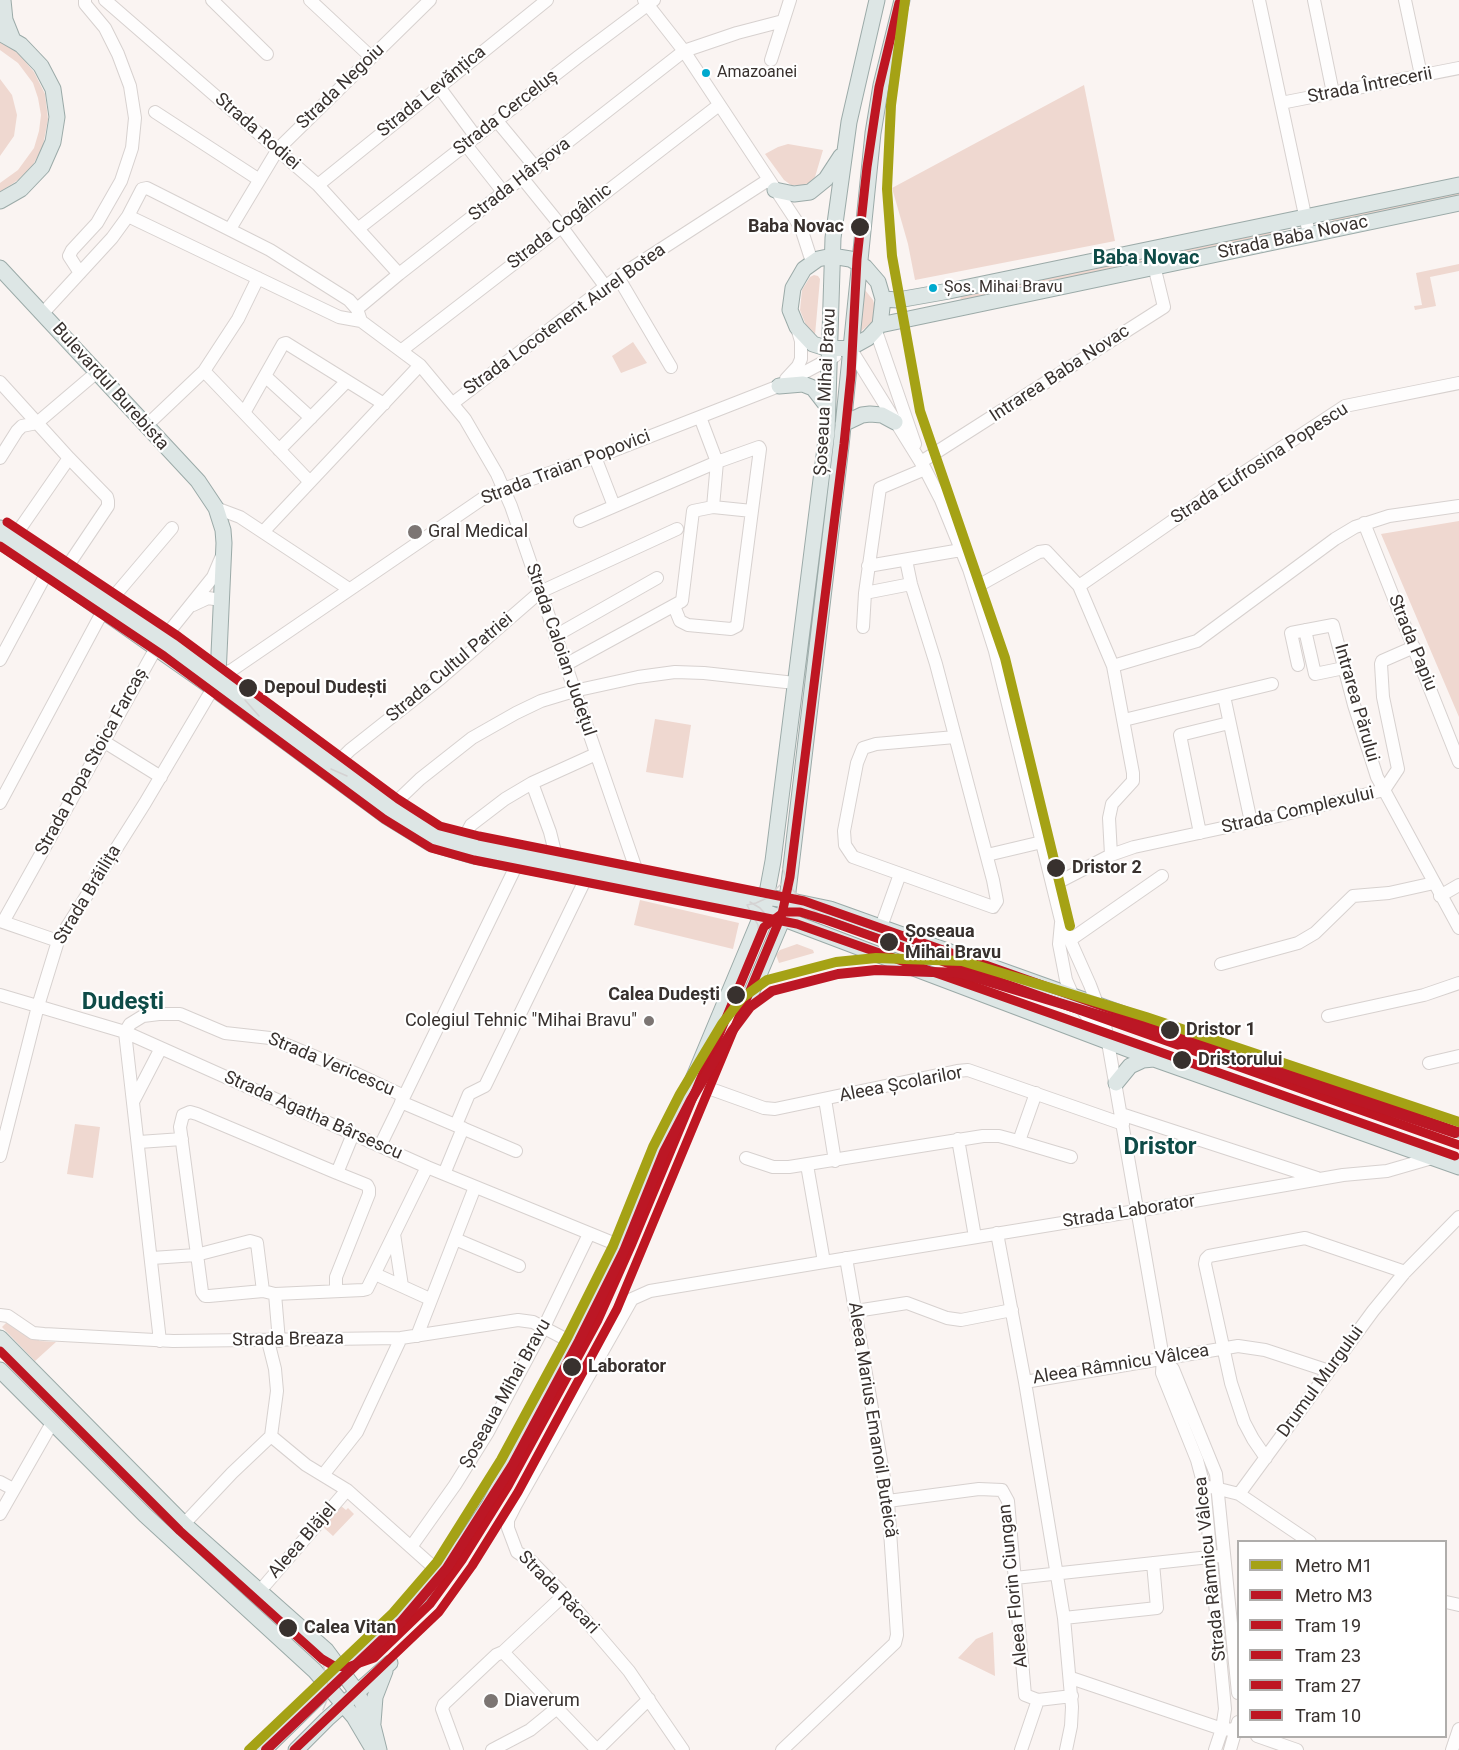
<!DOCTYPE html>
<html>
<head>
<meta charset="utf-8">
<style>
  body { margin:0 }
  #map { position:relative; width:1459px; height:1750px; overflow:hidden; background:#faf4f2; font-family:Roboto,sans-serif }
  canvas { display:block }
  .legend { position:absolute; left:1237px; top:1540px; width:210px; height:198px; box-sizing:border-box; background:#fff; border:2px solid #afadab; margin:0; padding:8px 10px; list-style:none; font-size:18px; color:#38312e }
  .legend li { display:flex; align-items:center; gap:12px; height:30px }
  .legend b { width:30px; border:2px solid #afadab }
</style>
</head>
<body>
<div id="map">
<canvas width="1459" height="1750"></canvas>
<ul class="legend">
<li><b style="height:8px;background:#a5a215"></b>Metro M1</li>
<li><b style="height:8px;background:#bc1725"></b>Metro M3</li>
<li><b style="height:8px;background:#be1622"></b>Tram 19</li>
<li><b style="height:8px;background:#be1622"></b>Tram 23</li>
<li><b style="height:8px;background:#be1622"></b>Tram 27</li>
<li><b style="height:8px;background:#be1622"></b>Tram 10</li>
</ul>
</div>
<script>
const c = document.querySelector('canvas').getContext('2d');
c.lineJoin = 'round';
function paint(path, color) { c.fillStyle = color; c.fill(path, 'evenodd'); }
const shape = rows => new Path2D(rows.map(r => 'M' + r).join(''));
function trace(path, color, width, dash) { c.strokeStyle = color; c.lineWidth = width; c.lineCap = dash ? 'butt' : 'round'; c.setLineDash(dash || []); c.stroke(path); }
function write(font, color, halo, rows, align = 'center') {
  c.font = font + ' Roboto,sans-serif'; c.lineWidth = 4.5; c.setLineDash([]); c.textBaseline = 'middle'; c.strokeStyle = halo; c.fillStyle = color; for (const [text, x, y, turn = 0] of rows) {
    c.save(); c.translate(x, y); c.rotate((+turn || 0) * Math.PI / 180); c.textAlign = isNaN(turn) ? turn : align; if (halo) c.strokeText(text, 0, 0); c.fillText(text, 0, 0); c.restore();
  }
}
const green = shape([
  [0,42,18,53,34,72,45,94,48,119,43,146,33,165,18,180,0,192,0,183,18,170,34,148,39,131,41,115,38,98,33,83,18,63,0,50],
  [0,79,12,95,17,115,14,136,0,156],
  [1084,85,1115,241,915,280,908,244,892,188],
  [788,144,823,150,815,177,810,183,805,185,791,185,784,180,765,154,778,147],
  [1459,190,1459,198,1333,223,1332,218],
  [1277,229,1278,233,1283,235,1162,259,1161,253],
  [1140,259,1142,262,960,302,961,296],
  [1459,264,1459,271,1430,277,1436,306,1415,310,1414,306,1422,305,1416,273],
  [814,275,818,276,820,279,815,335,807,328,800,310,802,290,810,277],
  [865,290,873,300,875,307,873,321,857,335],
  [633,342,647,363,621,373,612,356],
  [1459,521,1459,717,1381,534],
  [655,719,691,725,683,778,646,772],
  [640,900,739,923,733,949,634,925],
  [797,944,813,950,814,953,779,963,776,955,780,950],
  [75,1124,100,1127,93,1178,67,1174],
  [10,1319,40,1341,56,1342,35,1361,2,1327],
  [341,1506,346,1510,348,1508,354,1514,333,1536,322,1526],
  [993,1632,995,1676,958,1658,976,1639]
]);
const minor = shape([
  [105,0,318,185,399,274],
  [212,0,267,54],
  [310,0,371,57],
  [644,0,684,51,801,228,812,262],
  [1259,0,1309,234],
  [1314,0,1333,93],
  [1405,0,1421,75],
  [771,60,790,0],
  [439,87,476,137],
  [1281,103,1459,68],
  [155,112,258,179],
  [497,121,536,168],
  [466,145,504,193],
  [523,179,561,226,605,286],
  [318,185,547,0],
  [128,216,339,317,361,321],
  [359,228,578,57,654,0],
  [230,229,278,149,430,0],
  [80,273,69,256,72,250,97,223,121,181,132,148,135,118,130,86,118,54,105,28,85,4,85,0],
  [618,277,671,367],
  [357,309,399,274,684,51,737,33,783,21],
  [43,313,112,238,128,216,142,189,147,188,270,250,349,300,357,309,361,321,420,365,465,419,497,474,511,506,636,869,639,882],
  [876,331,915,444],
  [850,348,925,469,941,500,969,569,995,651,1061,920,1090,985,1105,1025,1163,1358,1162,1373,1197,1460,1204,1486,1225,1709,1222,1729,1215,1750],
  [402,350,719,105],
  [204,371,310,482],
  [265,376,311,418],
  [786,379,798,366,801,359,801,341,797,328],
  [0,382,69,458,107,497,108,501,108,506,61,576],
  [453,403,618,277,768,180],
  [244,413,283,344,286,343,384,404],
  [700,417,717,462,713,507,752,511],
  [146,426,204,371,238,319,258,278],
  [279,450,347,381],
  [595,457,614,506],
  [0,458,17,431,22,426,37,423,97,372],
  [921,462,1164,307,1150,249],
  [216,508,240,517,349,589],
  [580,521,717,462,759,447,760,449,737,626,731,629,688,625,680,621,674,606],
  [1364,523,1459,762],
  [263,532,420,365],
  [10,543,69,458],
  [906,560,911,584,936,664,993,880,997,901,993,907,853,857,845,845,844,831,857,763,863,748,876,744,955,737],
  [868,566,961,550],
  [1079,586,1217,490,1345,406,1459,383],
  [976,587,1039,552,1046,551,1079,586,1113,666,1133,773,1133,781,1112,804,1109,818,1111,855],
  [865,593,911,584],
  [193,605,208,598,221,600],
  [863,627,865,593,880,488,925,469],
  [1305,630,1315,674,1344,668],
  [555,636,657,578],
  [0,660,51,565],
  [565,665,682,601,693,511,713,507],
  [1298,665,1291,633,1333,625,1354,705,1377,777,1459,928],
  [1113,666,1197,641,1335,539,1355,527,1389,516,1459,506],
  [218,676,232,670,482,499,503,489,610,452,779,386,835,356],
  [1224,696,1251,822],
  [1124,720,1272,684],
  [103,741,161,777],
  [329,771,350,750,441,678,540,592,677,529],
  [532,783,550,832,557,860],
  [0,803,105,607,172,528],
  [389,812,396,802,420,779,472,738,516,713,541,701,574,691,638,677,675,672,704,673,795,683],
  [1200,833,1180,735,1229,723],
  [459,847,471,825,505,799,532,783,596,754],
  [987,855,1042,842],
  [1053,885,1111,855,1134,847,1278,816,1384,790,1398,769,1383,697,1381,664,1382,661,1414,647],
  [1440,896,1459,885],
  [0,921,58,941],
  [3,922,156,648,213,577,221,558],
  [1061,923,1059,944,1066,980,1073,996,1089,1019,1108,1041],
  [881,927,900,874],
  [1070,940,1162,876],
  [1221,964,1298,943,1315,933,1353,896,1389,893,1434,883],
  [0,995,125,1032,427,1167,623,1247],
  [1328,1016,1424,995,1459,983],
  [125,1032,160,1341],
  [125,1032,130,1024,143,1016,159,1014,180,1014,225,1033,270,1038,357,1074,404,1096],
  [1429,1063,1459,1056],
  [711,1089,764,1108,775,1109,957,1071,968,1070,1123,1124],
  [825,1099,835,1161],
  [134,1100,161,1048],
  [401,1102,516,1151],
  [1121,1114,1317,1178],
  [456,1125,469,1094,485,1086,589,872],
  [958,1139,975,1237],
  [1019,1141,1036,1093],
  [139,1142,182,1139],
  [380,1146,520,858],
  [0,1156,38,1006,58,941,145,803,213,688],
  [746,1158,773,1167,789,1167,983,1136,999,1136,1014,1140,1071,1157],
  [807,1165,824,1262],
  [444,1174,463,1128],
  [997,1233,1025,1382,1064,1618,1072,1707,1071,1726,1066,1750],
  [394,1234,402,1286],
  [455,1239,519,1266],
  [152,1258,196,1255,250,1241,257,1243,263,1291,275,1294,363,1290,367,1289,427,1167],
  [375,1274,430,1299],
  [263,1291,209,1296,205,1296,202,1292,180,1127,183,1115,190,1112,197,1114,337,1173,353,1134],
  [336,1291,336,1277,369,1194,369,1189,367,1185,337,1173],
  [275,1294,279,1341],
  [856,1311,907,1303,947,1318,961,1320,1012,1310],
  [0,1315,8,1316,33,1333,44,1334,173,1341,401,1338,518,1320,533,1322,575,1344],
  [417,1336,475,1187],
  [268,1341,275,1369,277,1391,271,1436],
  [1163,1358,1173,1369,1216,1474,1238,1693],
  [1025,1382,1238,1346,1265,1350,1329,1371],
  [271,1436,306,1465,347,1490,440,1573],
  [1266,1458,1253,1439,1244,1422,1231,1383,1205,1264,1206,1259,1209,1256,1305,1238,1405,1272],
  [323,1475,357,1432,401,1338],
  [0,1482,13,1489],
  [1211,1487,1239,1494,1310,1542],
  [1239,1494,1373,1311,1405,1272,1459,1217],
  [888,1501,979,1489,1002,1490,1008,1501,1025,1695,1038,1700,1072,1696],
  [0,1514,52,1423],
  [184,1524,232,1473,271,1436],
  [411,1547,455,1485,488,1432,544,1327,589,1234],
  [1015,1578,1219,1556],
  [259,1592,347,1490],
  [1446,1602,1459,1605],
  [1064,1618,1157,1608,1153,1563],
  [503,1652,597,1750],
  [1071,1678,1222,1729,1238,1730],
  [1257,1736,1297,1750],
  [457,1750,442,1709,444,1704,496,1655,503,1652,564,1595],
  [492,1750,530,1730,557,1708],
  [597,1750,649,1699],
  [683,1750,629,1671,564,1595,531,1561,517,1552,508,1528,508,1520,515,1506,632,1299,650,1291,824,1262,1148,1209,1343,1175,1387,1171,1432,1158],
  [782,1750,895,1643,897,1635,888,1501,846,1258],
  [1021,1750,1038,1700],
  [1230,1750,1238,1722],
  [1452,1750,1459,1729]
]);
const major = shape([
  [3,0,5,20,13,40],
  [0,33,21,45,41,66,53,89,57,117,53,142,42,167,21,189,0,201],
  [775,190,794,194,810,192,826,179,841,156],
  [832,256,850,259,865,267,878,282,883,299,880,325,868,338,850,348,829,349,813,344,797,327,790,310,793,288,804,269,818,259,832,256],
  [0,268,198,481,216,508,223,530,224,543,218,676,216,683],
  [883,299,898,300,949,291,1459,185],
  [880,325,1459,203],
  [779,386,803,384,813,388,827,406],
  [843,424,862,415,870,414,882,415,895,422],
  [0,528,65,569,163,637,392,807,435,832,477,845,638,876,721,891,787,900,830,909,1140,1020,1459,1130],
  [0,541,59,580,213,688,386,816,430,843,474,856,763,911,1154,1059,1459,1167],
  [747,1003,783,918,787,900,841,446,873,133,881,85,902,0],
  [1116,1083,1130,1066,1143,1060,1154,1059],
  [0,1338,184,1524,326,1650,357,1692,373,1726,379,1750],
  [0,1370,145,1515,315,1671,354,1717,373,1749],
  [373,1723,375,1697,385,1671],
  [264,1750,417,1600,464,1543,489,1505,575,1344,623,1247,764,909,773,861,827,432,833,238,849,122,877,0],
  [296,1750,327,1719,390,1663]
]);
const tram = shape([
  [245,700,259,716],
  [331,769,347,776],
  [783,869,789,885,801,900,826,920],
  [750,902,760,908,768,917,769,928],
  [759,939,758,925,747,905,756,903,767,898,781,884],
  [322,1659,328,1686,327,1700,323,1710]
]);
const tram1 = shape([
  [0,1351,180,1531,322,1659,334,1666,348,1667,374,1658,430,1604,462,1560,508,1486,598,1320,631,1246,764,927,784,912,800,912,826,920,1459,1145]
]);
const tram2 = shape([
  [0,546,164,656,384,819,431,848,474,860,797,924,1455,1156]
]);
const tram3 = shape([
  [7,522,178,636,398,799,440,826,479,836,804,901,1459,1132]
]);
const tram4 = shape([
  [294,1750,439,1612,472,1566,518,1492,617,1309,782,914,790,877,844,444,851,375,857,259,867,167,879,87,899,3]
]);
const metro1 = shape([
  [905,0,891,105,887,189,892,256,920,411,1005,658,1070,926],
  [249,1750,393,1613,437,1562,501,1460,568,1336,613,1246,653,1147,680,1094,722,1024,742,998,767,980,836,962,876,958,962,961,1146,1017,1459,1122]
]);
const metro2 = shape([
  [266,1750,401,1622,447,1568,512,1466,579,1341,624,1251,664,1152,691,1100,732,1031,750,1007,772,991,838,974,876,970,960,973,1142,1028,1455,1133]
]);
const markers = [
  [706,73,5,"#00a9ce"],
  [860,227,10,"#38312e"],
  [933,288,5,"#00a9ce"],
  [415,532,8,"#7c7573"],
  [248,688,10,"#38312e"],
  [1056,868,10,"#38312e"],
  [889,942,10,"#38312e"],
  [736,995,10,"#38312e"],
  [649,1021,6,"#7c7573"],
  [1170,1030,10,"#38312e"],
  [1182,1060,10,"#38312e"],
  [572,1367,10,"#38312e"],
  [288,1628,10,"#38312e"],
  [491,1701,8,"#7c7573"]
];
const busNames = [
  ["Amazoanei",717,73],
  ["Șos. Mihai Bravu",944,288]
];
const streetNames = [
  ["Strada Întrecerii",1370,86,-11],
  ["Strada Negoiu",341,87,-44],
  ["Strada Levănțica",432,92,-39],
  ["Strada Cerceluș",506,113,-38],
  ["Strada Rodiei",257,132,41],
  ["Strada Hârșova",520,180,-38],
  ["Strada Cogâlnic",560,227,-38],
  ["Strada Baba Novac",1293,238,-12],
  ["Strada Locotenent Aurel Botea",565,320,-36],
  ["Intrarea Baba Novac",1060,374,-33],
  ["Bulevardul Burebista",110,387,48],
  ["Șoseaua Mihai Bravu",826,392,-87],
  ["Strada Eufrosina Popescu",1260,464,-33],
  ["Strada Traian Popovici",566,468,-21],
  ["Strada Papiu",1412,643,68],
  ["Strada Caloian Județul",560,650,71],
  ["Strada Cultul Patriei",450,668,-40],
  ["Intrarea Părului",1356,703,74],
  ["Strada Popa Stoica Farcaș",92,762,-61],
  ["Strada Complexului",1298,811,-13],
  ["Strada Brăilița",88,895,-59],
  ["Strada Vericescu",331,1065,23],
  ["Aleea Școlarilor",901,1085,-11],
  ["Strada Agatha Bârsescu",313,1116,24],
  ["Strada Laborator",1129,1212,-9],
  ["Strada Breaza",288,1340,-1],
  ["Aleea Râmnicu Vâlcea",1121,1365,-9],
  ["Drumul Murgului",1321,1382,-54],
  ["Șoseaua Mihai Bravu",506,1394,-61],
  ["Aleea Marius Emanoil Buteică",872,1420,81],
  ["Aleea Blăjel",303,1541,-49],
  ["Strada Râmnicu Vâlcea",1211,1569,-96],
  ["Aleea Florin Ciungan",1014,1586,-96],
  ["Strada Răcari",558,1593,46]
];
const stopNames = [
  ["Baba Novac",844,227,"right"],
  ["Depoul Dudești",264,688],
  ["Dristor 2",1072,868],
  ["Șoseaua",905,932],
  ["Mihai Bravu",905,953],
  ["Calea Dudești",720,995,"right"],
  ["Dristor 1",1186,1030],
  ["Dristorului",1198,1060],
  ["Laborator",588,1367],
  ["Calea Vitan",304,1628]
];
const poiNames = [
  ["Gral Medical",428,532],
  ["Colegiul Tehnic \"Mihai Bravu\"",637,1021,"right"],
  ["Diaverum",504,1701]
];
const neighbourhoodNames = [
  ["Baba Novac",1146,259]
];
const districtNames = [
  ["Dudeşti",123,1003],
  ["Dristor",1160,1148]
];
paint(green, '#efd8d0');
trace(minor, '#d7d1cf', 14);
trace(major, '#9baaa8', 17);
trace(minor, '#fefdfd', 12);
trace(major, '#dde6e5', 15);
trace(tram, '#d4d2d2', 1.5);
trace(tram1, '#be1622', 9);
trace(tram2, '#be1622', 9);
trace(tram3, '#be1622', 9);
trace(tram4, '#be1622', 9);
trace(metro1, '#a5a215', 10);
trace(metro2, '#bc1725', 10);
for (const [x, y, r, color] of markers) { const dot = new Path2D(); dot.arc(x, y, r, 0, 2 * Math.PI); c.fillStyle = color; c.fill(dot); trace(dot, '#fff', 2); }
write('16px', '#38312e', '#fff', busNames, 'left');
write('18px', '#38312e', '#fff', streetNames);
write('bold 18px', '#38312e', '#fff', stopNames, 'left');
write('18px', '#38312e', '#fff', poiNames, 'left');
write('bold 20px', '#0e4b47', '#fff', neighbourhoodNames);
write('bold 24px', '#0e4b47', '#fff', districtNames);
</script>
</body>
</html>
